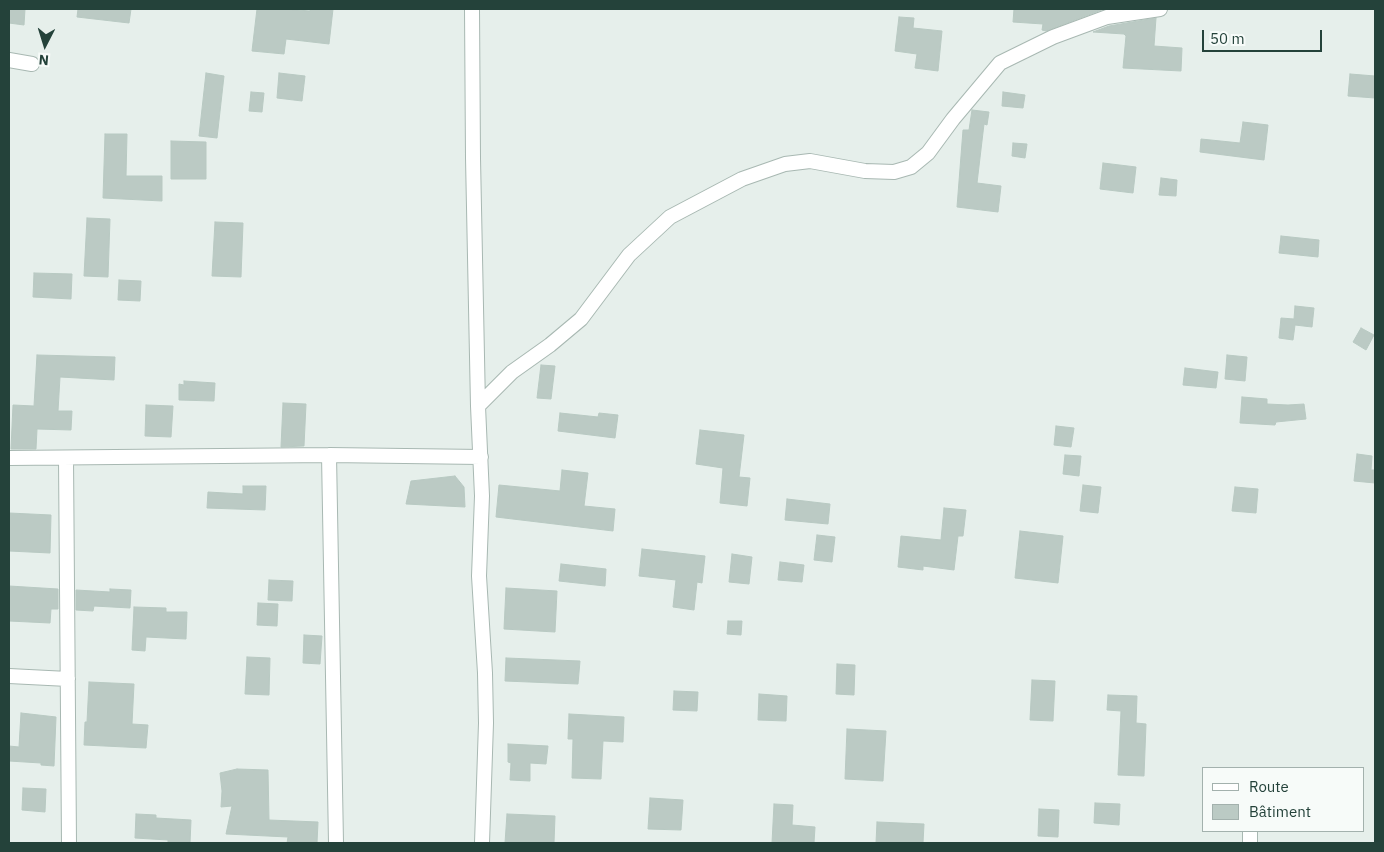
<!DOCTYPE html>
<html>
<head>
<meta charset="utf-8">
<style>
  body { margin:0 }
  #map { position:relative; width:1384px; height:852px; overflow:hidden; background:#e6efeb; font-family:"IBM Plex Sans",sans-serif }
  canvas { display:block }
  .frame { position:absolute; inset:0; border:10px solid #24423a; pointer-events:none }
  .legend { position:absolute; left:1202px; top:767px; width:162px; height:65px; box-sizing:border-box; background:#f7fbf9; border:1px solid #a3b1ad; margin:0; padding:6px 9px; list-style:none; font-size:15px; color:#24423a }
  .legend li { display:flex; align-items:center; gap:10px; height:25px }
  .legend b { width:25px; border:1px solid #a3b1ad }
  .north { position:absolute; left:20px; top:20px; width:50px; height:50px; -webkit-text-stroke:4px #f7fbf9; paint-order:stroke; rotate:185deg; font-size:14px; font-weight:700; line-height:20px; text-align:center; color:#24423a }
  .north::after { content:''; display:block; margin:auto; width:18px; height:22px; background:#24423a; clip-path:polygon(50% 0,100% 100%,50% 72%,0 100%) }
  .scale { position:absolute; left:1202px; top:30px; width:120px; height:22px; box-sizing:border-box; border:2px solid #24423a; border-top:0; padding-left:6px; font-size:15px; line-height:18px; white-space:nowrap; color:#24423a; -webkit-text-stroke:4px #f7fbf9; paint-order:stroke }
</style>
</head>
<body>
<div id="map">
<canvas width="1384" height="852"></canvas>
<div class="frame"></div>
<ul class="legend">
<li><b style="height:6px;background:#fff"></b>Route</li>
<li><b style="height:14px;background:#bbcac4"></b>Bâtiment</li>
</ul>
<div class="north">N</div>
<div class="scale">50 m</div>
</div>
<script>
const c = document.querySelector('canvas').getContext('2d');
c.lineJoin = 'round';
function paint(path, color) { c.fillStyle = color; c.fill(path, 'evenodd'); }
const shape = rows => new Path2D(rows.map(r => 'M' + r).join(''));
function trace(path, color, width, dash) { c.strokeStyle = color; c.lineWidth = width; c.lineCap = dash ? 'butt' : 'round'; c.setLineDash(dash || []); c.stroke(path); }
const building = shape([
  [9,9,25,9,24,25,9,23,9,9],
  [78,9,131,9,129,23,77,17,78,9],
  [257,9,286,9,310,11,310,9,333,9,329,44,286,39,284,54,252,51,257,9],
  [1014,9,1104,9,1046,31,1042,30,1043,24,1013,22,1014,9],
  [899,17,914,18,913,28,942,31,938,71,915,68,917,54,895,51,899,17],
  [1156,18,1154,46,1182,48,1181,71,1123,68,1126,36,1124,34,1093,32,1109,26,1156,18],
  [206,73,224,76,217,138,199,136,206,73],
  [279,73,305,76,302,101,277,98,279,73],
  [1350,74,1375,76,1375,98,1348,96,1350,74],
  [251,92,264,93,262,112,249,111,251,92],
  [1003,92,1025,95,1023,108,1002,106,1003,92],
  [972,110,989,112,987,125,984,124,977,183,1001,186,998,212,957,207,963,130,969,130,972,110],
  [1243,122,1268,125,1264,160,1200,152,1201,139,1240,143,1243,122],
  [105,134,127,134,126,176,162,176,162,201,103,198,105,134],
  [171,141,206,142,206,179,171,179,171,141],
  [1013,143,1027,144,1025,158,1012,156,1013,143],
  [1103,163,1136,167,1133,193,1100,189,1103,163],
  [1161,178,1177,180,1176,196,1159,195,1161,178],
  [87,218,110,219,108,277,84,276,87,218],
  [215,222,243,223,241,277,212,276,215,222],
  [1281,236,1319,240,1318,257,1279,253,1281,236],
  [34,273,72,274,71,299,33,297,34,273],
  [119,280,141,281,140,301,118,300,119,280],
  [1295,306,1314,308,1312,327,1295,325,1293,340,1279,338,1281,318,1294,319,1295,306],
  [1361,328,1374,335,1366,350,1353,342,1361,328],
  [37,355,115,357,114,380,60,377,58,411,72,411,71,430,37,429,36,449,11,449,13,405,34,406,37,355],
  [1227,355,1247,357,1245,381,1225,379,1227,355],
  [541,365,555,366,551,399,537,398,541,365],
  [1185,368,1218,372,1216,388,1183,385,1185,368],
  [184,381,215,383,214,401,179,400,179,384,184,385,184,381],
  [1242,397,1267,399,1267,404,1288,405,1304,404,1306,419,1276,422,1275,425,1240,423,1242,397],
  [283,403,306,404,304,446,281,447,283,403],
  [146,405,173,406,171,437,145,436,146,405],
  [560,413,598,417,599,413,618,415,615,438,558,431,560,413],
  [1056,426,1074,428,1071,447,1054,445,1056,426],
  [700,430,744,435,739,477,750,478,747,506,720,503,723,468,696,464,700,430],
  [1357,454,1372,456,1371,470,1375,470,1375,483,1354,481,1357,454],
  [1065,455,1081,456,1079,476,1063,474,1065,455],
  [562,470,588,473,584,506,615,509,613,531,496,517,499,485,560,491,562,470],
  [455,476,464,487,465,507,406,504,411,481,455,476],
  [1083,485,1101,487,1098,513,1080,511,1083,485],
  [243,486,266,486,265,510,207,508,208,492,243,494,243,486],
  [1235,487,1258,489,1256,513,1232,511,1235,487],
  [787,499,830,504,828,524,785,520,787,499],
  [944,508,966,510,963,536,958,536,954,570,923,566,923,570,898,567,901,536,941,540,944,508],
  [9,513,51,515,50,553,9,551,9,513],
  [1020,531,1063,536,1058,583,1015,578,1020,531],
  [817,535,835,537,832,562,814,560,817,535],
  [642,549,705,556,702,583,697,582,694,610,673,607,676,580,639,576,642,549],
  [732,554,752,557,749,584,729,582,732,554],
  [780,562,804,565,802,582,778,580,780,562],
  [561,564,606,569,605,586,559,581,561,564],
  [269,580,293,581,292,601,268,600,269,580],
  [9,586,58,589,58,609,51,609,50,623,9,621,9,586],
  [506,588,557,591,555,632,504,629,506,588],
  [110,589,131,590,130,608,94,606,93,611,76,610,76,590,110,592,110,589],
  [258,603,278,604,277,626,257,625,258,603],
  [134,607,166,608,166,612,187,612,186,639,146,637,145,651,132,650,134,607],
  [728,621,742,621,741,635,727,634,728,621],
  [304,635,322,636,320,664,303,663,304,635],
  [247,657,270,658,269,695,245,694,247,657],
  [506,658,580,661,578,684,505,681,506,658],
  [837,664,855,665,854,695,836,694,837,664],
  [1032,680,1055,681,1053,721,1030,720,1032,680],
  [89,682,134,684,132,724,148,725,146,748,84,745,85,722,87,722,89,682],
  [674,691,698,692,697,711,673,710,674,691],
  [759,694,787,696,786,721,758,720,759,694],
  [1108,695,1137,696,1136,723,1146,724,1144,776,1118,775,1121,711,1107,710,1108,695],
  [21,713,56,717,54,766,41,765,41,763,9,761,9,746,19,747,21,713],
  [569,714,624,717,623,742,603,741,601,779,572,778,573,739,568,739,569,714],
  [847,729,886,731,883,781,845,779,847,729],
  [508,744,548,746,546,764,530,763,530,781,510,780,511,763,508,762,508,744],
  [237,769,268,770,269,820,318,822,317,843,287,843,288,837,226,834,232,806,221,807,222,791,220,773,237,769],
  [23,788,46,789,45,812,22,810,23,788],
  [650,798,683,800,681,830,648,829,650,798],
  [1095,803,1120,804,1119,825,1094,823,1095,803],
  [774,804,793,805,792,825,815,827,814,843,772,843,774,804],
  [1039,809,1059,810,1058,837,1038,836,1039,809],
  [136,814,156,815,156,818,191,820,190,843,168,843,168,840,135,838,136,814],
  [507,814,555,816,554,843,505,843,507,814],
  [877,822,924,824,923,843,876,843,877,822]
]);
const street = shape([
  [472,9,473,158,478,406,482,496,479,576,485,673,486,723,482,843],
  [9,60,32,64],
  [478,406,512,372,550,345,581,319,629,255,670,217,742,179,785,164,810,161,865,171,894,172,911,167,928,153,953,119,1000,63,1053,37,1107,17,1160,9],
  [329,455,336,843],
  [9,458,329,455,481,457],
  [66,458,69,843],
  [9,676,68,679],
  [1250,843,1250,831]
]);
paint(building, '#bbcac4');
trace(building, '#b8c9c2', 1);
trace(street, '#a8b8b2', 16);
trace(street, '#fff', 14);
</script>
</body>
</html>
